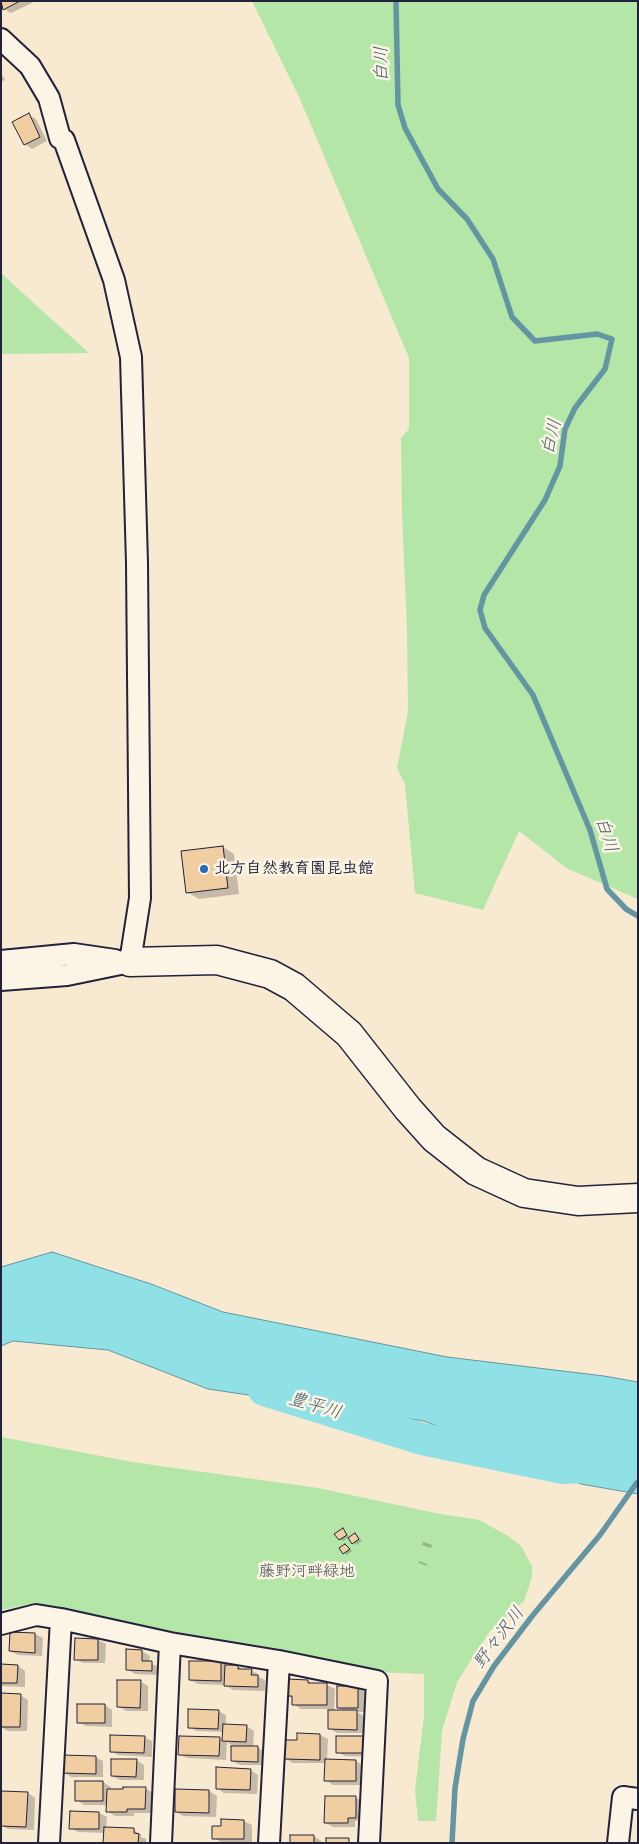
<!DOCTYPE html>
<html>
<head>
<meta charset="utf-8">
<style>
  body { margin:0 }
  #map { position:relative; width:639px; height:1844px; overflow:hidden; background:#f8e9d1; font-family:"Patrick Hand",sans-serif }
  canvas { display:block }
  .frame { position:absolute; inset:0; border:2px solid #22223b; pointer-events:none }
</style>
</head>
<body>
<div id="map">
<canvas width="639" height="1844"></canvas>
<div class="frame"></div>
</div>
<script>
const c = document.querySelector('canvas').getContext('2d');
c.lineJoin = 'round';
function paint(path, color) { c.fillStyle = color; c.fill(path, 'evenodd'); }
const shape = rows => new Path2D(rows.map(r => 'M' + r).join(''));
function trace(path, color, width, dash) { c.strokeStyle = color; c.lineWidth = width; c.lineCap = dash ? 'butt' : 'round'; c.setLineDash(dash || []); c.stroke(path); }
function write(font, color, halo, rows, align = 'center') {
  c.font = font + ' "Patrick Hand","Klee One",sans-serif'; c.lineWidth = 5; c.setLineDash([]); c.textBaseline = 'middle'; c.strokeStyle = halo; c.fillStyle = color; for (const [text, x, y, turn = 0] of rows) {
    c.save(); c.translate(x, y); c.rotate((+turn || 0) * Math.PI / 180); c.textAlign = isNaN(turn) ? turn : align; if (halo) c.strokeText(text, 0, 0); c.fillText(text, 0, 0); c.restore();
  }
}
const green = shape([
  [252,1,638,1,638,899,568,869,519,831,483,910,415,893,405,784,397,768,408,711,407,628,402,515,401,438,409,429,409,358,300,99],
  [1,273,16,287,89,353,1,354],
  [1,1437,132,1462,318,1488,435,1513,479,1520,508,1536,521,1546,532,1566,532,1577,524,1601,490,1631,457,1682,442,1731,436,1821,418,1821,415,1790,424,1716,424,1674,375,1672,30,1604,1,1610]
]);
const water = shape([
  [52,1252,151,1284,223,1312,447,1357,604,1376,638,1382,638,1494,581,1484,424,1421,208,1389,108,1350,13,1341,1,1346,1,1267,52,1252]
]);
const shadow = shape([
  [1,1,36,1,11,13,4,9],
  [1,73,5,80,1,82],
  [29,115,36,119,47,141,32,149,25,144],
  [223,847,234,854,239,894,199,899,187,892],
  [343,1530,350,1538,355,1534,362,1541,356,1545,349,1537,343,1541,340,1539],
  [423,1542,432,1545,431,1548,422,1545],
  [346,1545,352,1551,347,1555,344,1553],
  [419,1561,427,1564,427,1566,419,1563],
  [11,1633,35,1634,43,1638,42,1656,18,1655,10,1651],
  [98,1640,106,1644,105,1663,83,1663,75,1659],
  [128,1651,142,1651,150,1656,149,1663,160,1667,159,1675,135,1674,127,1669],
  [221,1663,227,1666,237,1666,244,1670,251,1670,259,1675,259,1677,265,1680,265,1691,233,1690,225,1685,198,1684,190,1680],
  [1,1666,18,1666,25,1671,25,1687,1,1686],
  [308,1681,314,1684,327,1685,335,1689,334,1711,345,1712,338,1708,357,1688,365,1692,365,1712,357,1712,364,1716,364,1733,337,1733,329,1728,329,1709,301,1709,293,1704,293,1698,288,1696],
  [141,1682,148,1686,148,1711,126,1711,118,1706],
  [20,1695,28,1700,27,1731,8,1731,1,1727],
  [105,1705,112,1710,112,1727,86,1726,78,1722],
  [218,1711,226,1715,226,1726,246,1726,254,1731,253,1747,257,1747,265,1752,265,1765,240,1765,232,1761,232,1745,227,1742,226,1760,187,1758,179,1754,219,1738,223,1740,224,1732,197,1731,189,1727],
  [298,1734,320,1735,328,1739,327,1761,356,1761,363,1766,363,1785,333,1785,326,1780,326,1763,293,1763,285,1758,298,1741],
  [144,1737,152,1741,152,1757,118,1755,111,1751],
  [338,1737,373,1757,345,1756,337,1752],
  [95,1757,103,1761,103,1777,71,1777,63,1772],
  [136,1760,144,1765,144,1780,120,1780,112,1776],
  [250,1770,258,1775,257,1794,224,1793,217,1788],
  [77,1782,103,1782,111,1787,111,1790,145,1788,153,1793,153,1813,134,1813,134,1816,115,1816,108,1812,108,1805,84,1805,77,1800],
  [176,1790,209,1791,217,1796,216,1817,183,1816,176,1812],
  [28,1793,35,1798,34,1830,8,1829,1,1825],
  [355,1797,363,1802,363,1821,355,1821,355,1827,333,1827,326,1823],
  [99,1813,107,1817,106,1829,134,1830,141,1834,141,1837,146,1839,146,1843,105,1843,105,1833,78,1832,71,1828],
  [244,1821,252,1825,252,1843,221,1842,214,1838,222,1827],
  [314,1836,321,1841,321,1843,291,1843]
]);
const stream = shape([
  [396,1,398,105,405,128,438,189,467,219,493,259,512,317,535,341,597,334,612,339,605,369,575,408,565,429,560,466,545,500,484,595,480,610,485,628,533,695,590,830,607,889,626,909,638,916],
  [452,1843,455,1788,463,1739,473,1701,494,1666,533,1615,600,1535,638,1481]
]);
const river = shape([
  [264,1390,422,1439,563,1468,638,1464]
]);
const building = shape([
  [1,1,20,1,3,10,1,1],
  [29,113,40,137,24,145,12,122,29,113],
  [223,846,228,888,186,893,181,851,223,846],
  [343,1528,347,1535,339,1540,334,1534,343,1528],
  [355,1533,359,1539,352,1544,348,1538,355,1533],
  [345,1544,350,1549,343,1554,339,1548,345,1544],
  [10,1632,35,1633,35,1653,9,1651,10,1632],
  [75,1638,98,1639,98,1660,74,1660,75,1638],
  [126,1649,142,1650,142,1661,152,1661,152,1671,126,1670,126,1649],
  [189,1661,221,1661,221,1681,189,1680,189,1661],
  [1,1664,18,1665,17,1683,1,1683,1,1664],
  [225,1665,238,1665,238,1669,252,1669,251,1675,258,1675,258,1687,224,1686,225,1665],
  [287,1679,308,1680,308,1683,327,1683,327,1705,292,1705,292,1696,287,1696,287,1679],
  [117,1680,141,1680,140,1708,117,1707,117,1680],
  [337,1686,358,1686,358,1708,337,1708,337,1686],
  [1,1693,21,1694,20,1727,1,1727,1,1693],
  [77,1704,105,1704,105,1723,77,1723,77,1704],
  [188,1709,219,1710,218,1729,188,1728,188,1709],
  [328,1710,357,1710,357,1730,328,1729,328,1710],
  [223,1724,247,1725,246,1742,222,1741,223,1724],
  [297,1733,320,1734,320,1760,284,1759,285,1740,297,1740,297,1733],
  [110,1735,145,1736,144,1753,110,1752,110,1735],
  [179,1736,220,1737,219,1756,178,1755,179,1736],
  [336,1736,366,1736,366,1753,336,1753,336,1736],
  [231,1746,258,1746,258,1762,231,1761,231,1746],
  [62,1755,96,1756,96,1774,62,1773,62,1755],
  [111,1759,137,1759,136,1777,111,1776,111,1759],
  [325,1759,356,1760,356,1781,324,1781,325,1759],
  [216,1767,251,1769,250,1790,216,1789,216,1767],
  [75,1781,103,1781,103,1801,75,1801,75,1781],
  [123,1787,146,1787,145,1809,127,1809,127,1812,106,1812,107,1789,123,1789,123,1787],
  [175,1789,209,1790,209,1813,175,1812,175,1789],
  [1,1791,28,1792,26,1827,1,1826,1,1791],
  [325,1796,356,1796,356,1818,348,1818,348,1823,324,1823,325,1796],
  [70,1811,99,1812,99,1829,69,1829,70,1811],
  [221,1819,244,1820,244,1839,212,1839,212,1826,221,1826,221,1819],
  [104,1827,134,1828,134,1833,139,1834,138,1843,103,1843,104,1827],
  [290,1835,314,1835,314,1843,290,1843,290,1835],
  [326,1838,349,1838,349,1843,326,1843,326,1838]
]);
const street = shape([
  [1,39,30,66,49,98,60,138,64,140,114,280,131,357,137,563,140,898,130,962],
  [1,961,74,954,115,960],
  [1,980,67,975,130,962],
  [1,1624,36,1615,61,1619,170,1643,279,1661,377,1681,369,1843],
  [49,1843,61,1619],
  [161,1843,170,1643],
  [269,1843,279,1661],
  [618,1843,623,1797,638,1799]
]);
const secondary = shape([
  [130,962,217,960,270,974,294,987,349,1034,408,1109,434,1138,476,1171,524,1193,578,1201,638,1198]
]);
const markers = [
  [204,869,5,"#1f6fb2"]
];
const poiNames = [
  ["北方自然教育園昆虫館",214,869]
];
const parkNames = [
  ["藤野河畔緑地",307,1572]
];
const waterNames = [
  ["白川",382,64,-91],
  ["白川",552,437,-77],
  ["白川",606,835,72],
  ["豊平川",315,1406,17],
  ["野々沢川",499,1638,-53]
];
paint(green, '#b3e6a7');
paint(water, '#8fe1e6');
trace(water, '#6395a2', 1);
paint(shadow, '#0003');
trace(stream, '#6395a2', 5.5);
trace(river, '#8fe1e6', 32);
paint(building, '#f0cea1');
trace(building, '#22223b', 1);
trace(street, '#22223b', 24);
trace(secondary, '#22223b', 31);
trace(street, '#fcf5e5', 20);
trace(secondary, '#fcf5e5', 28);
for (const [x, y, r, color] of markers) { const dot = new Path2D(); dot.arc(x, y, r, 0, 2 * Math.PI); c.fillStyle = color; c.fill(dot); trace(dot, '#fcf5e5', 2); }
write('bold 16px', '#22223b', '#fcf5e5', poiNames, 'left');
write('16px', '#465356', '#fcf5e5', parkNames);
write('italic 18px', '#435b6e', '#fcf5e5', waterNames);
</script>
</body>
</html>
